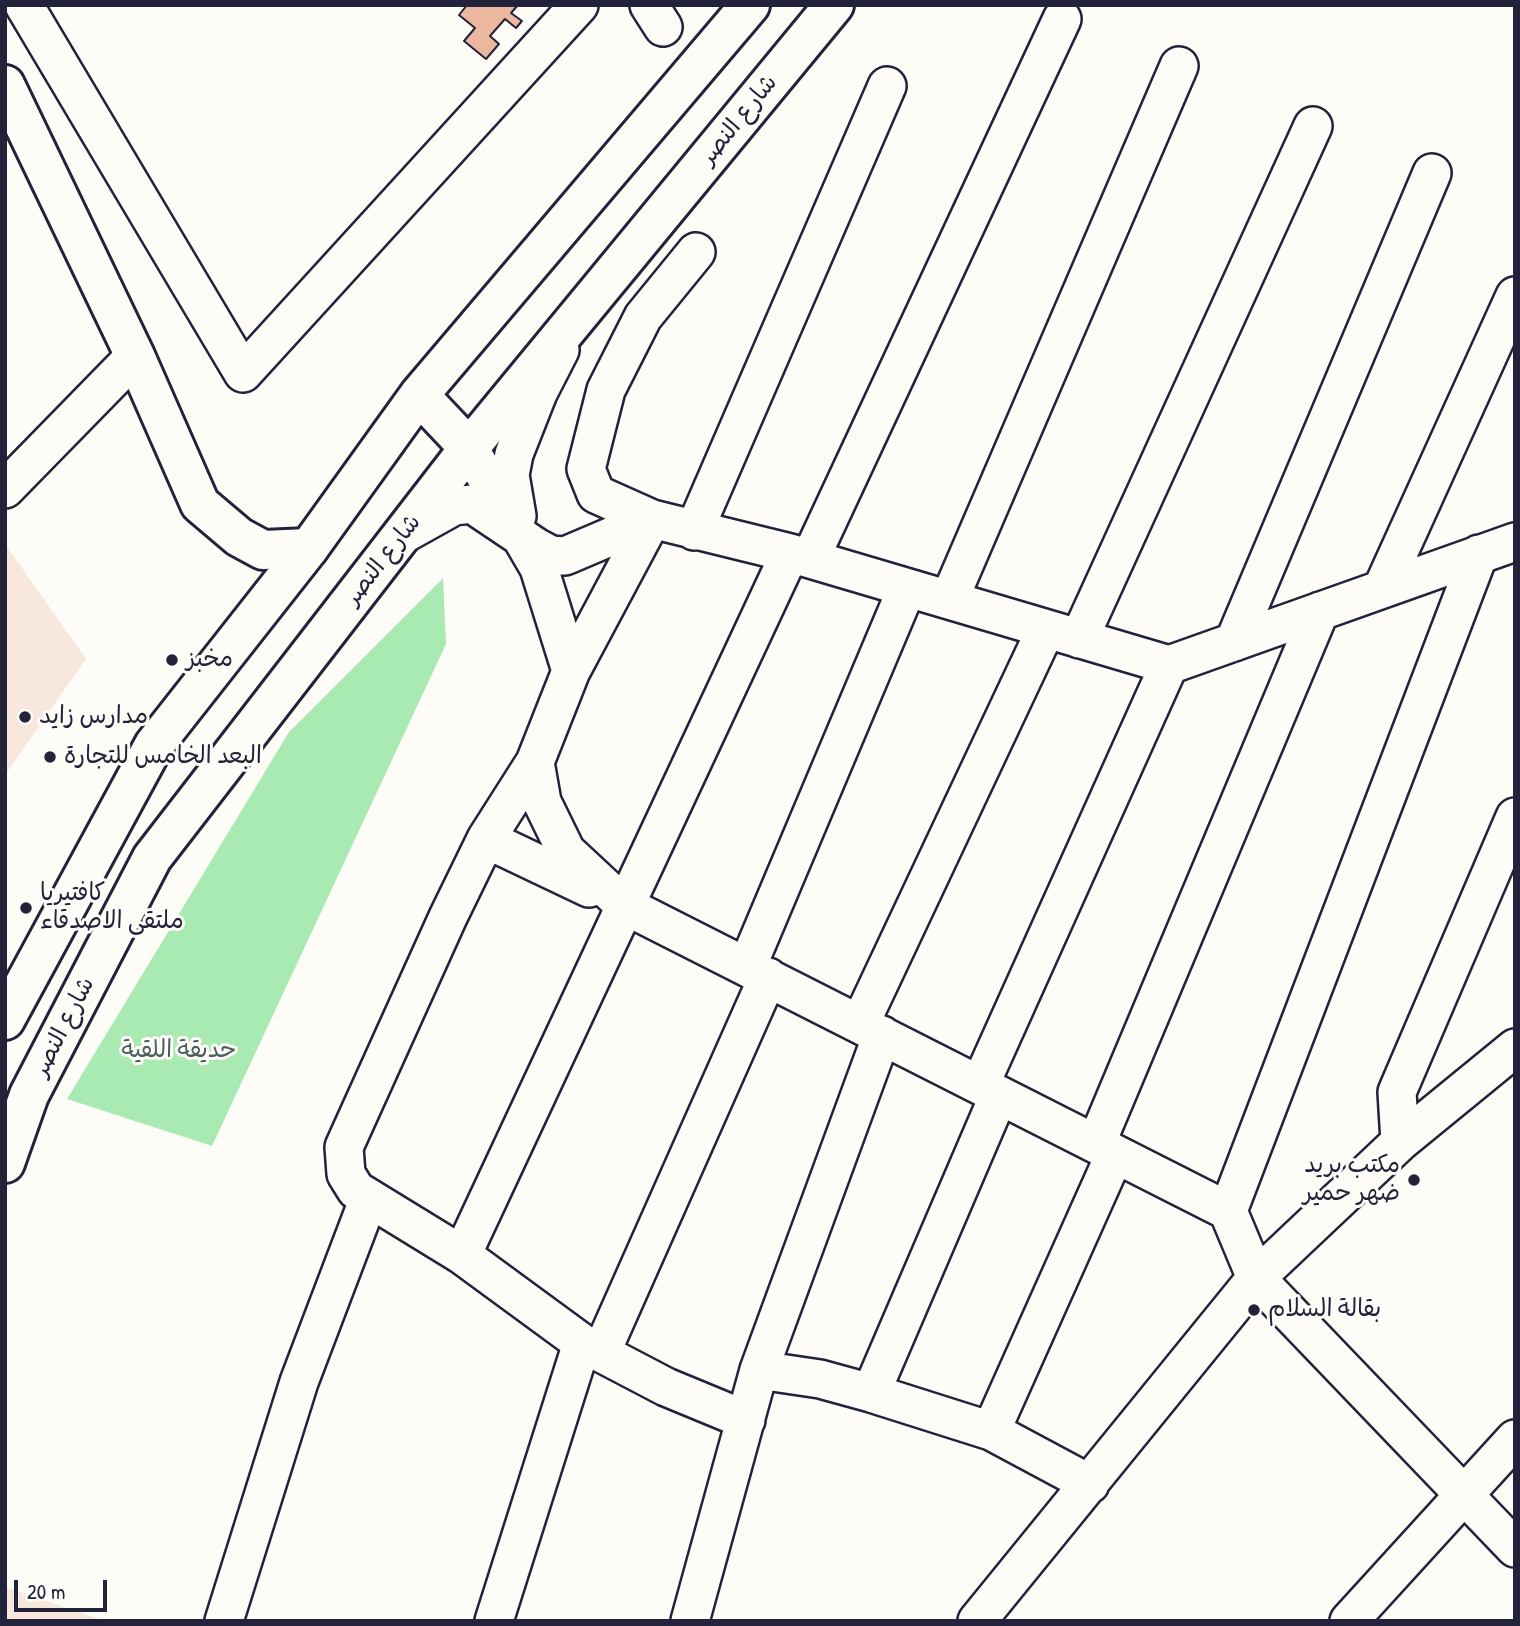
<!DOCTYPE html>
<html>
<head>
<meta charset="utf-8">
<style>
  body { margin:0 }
  #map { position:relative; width:1520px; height:1626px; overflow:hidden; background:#fdfcf7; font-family:"Patrick Hand",sans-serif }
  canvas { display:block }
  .frame { position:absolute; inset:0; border:7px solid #22223b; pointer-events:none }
  .scale { position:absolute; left:14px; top:1580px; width:93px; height:32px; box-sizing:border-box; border:4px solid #22223b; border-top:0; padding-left:9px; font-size:21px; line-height:24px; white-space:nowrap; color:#22223b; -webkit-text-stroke:5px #fdfcf7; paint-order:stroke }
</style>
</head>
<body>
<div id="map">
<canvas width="1520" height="1626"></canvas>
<div class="frame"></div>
<div class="scale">20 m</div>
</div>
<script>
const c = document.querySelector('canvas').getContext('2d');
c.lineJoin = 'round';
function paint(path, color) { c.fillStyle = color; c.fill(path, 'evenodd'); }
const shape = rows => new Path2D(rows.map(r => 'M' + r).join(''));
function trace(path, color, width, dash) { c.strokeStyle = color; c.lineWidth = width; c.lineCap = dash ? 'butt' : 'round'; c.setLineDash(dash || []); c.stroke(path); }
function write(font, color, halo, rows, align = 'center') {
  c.font = font + ' "Patrick Hand","Playpen Sans Arabic",sans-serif'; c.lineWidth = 6; c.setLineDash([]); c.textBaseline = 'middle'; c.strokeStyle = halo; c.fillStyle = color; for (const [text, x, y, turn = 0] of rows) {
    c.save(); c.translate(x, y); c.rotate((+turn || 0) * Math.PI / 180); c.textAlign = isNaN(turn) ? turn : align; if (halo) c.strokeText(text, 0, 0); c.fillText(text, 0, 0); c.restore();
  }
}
const built = shape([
  [5,544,86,659,5,775],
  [5,1587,106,1621,5,1621]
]);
const green = shape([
  [443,578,446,644,212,1146,67,1099,289,732]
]);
const building = shape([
  [467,5,518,5,511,13,522,21,516,28,505,19,490,36,499,44,486,59,464,41,475,28,459,15,467,5]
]);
const street = shape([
  [24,5,243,373,579,5],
  [649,5,663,27],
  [469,448,539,568,571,671],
  [5,489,135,356],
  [517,516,510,475,514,454,538,393,560,350],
  [652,519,596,494,586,469,606,390,643,317,696,252],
  [694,531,887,86],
  [402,535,454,506,472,504,536,547,551,555,565,556,652,519],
  [810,559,1062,19],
  [1382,589,1515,296],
  [949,600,1179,66],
  [1079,639,1313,126],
  [1234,642,1432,173],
  [535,762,542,802,566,851,624,905,1228,1211,1256,1278,1515,1548],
  [486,839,589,888],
  [747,967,907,588],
  [860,1024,1046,629],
  [980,1085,1169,665],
  [1400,1142,1397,1092,1515,817],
  [1096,1144,1320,611],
  [1228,1211,1479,554],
  [462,1255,790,553],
  [601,1353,768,977],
  [759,1370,820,1379,871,1393,991,1431,1090,1484],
  [871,1393,999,1095],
  [746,1420,666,1387,582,1343,462,1255,356,1190,346,1174,344,1147,448,917,486,839,535,762,571,671,652,519,790,553,1169,665,1515,542],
  [991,1431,1115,1154],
  [224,1621,299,1382,369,1198],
  [494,1621,582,1343],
  [690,1621,759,1370,882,1035],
  [977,1621,1256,1278,1400,1142,1515,1048],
  [1349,1621,1515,1439]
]);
const secondary = shape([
  [5,85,135,356,200,504,239,537,263,550,309,548]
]);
const primary = shape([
  [419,395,469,448],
  [5,1020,154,745,309,548,419,395,750,5],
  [5,1163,29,1095,152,858,469,448,834,5]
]);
const markers = [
  [172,660,7,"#22223b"],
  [25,717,7,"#22223b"],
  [50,757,7,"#22223b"],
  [26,908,7,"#22223b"],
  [1414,1180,7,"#22223b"],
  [1254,1310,7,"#22223b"]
];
const streetNames = [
  ["شارع النصر",739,120,-51],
  ["شارع النصر",383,560,-52],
  ["شارع النصر",64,1027,-63]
];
const poiNames = [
  ["مخبز",186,660],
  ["مدارس زايد",39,717],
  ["البعد الخامس للتجارة",64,757],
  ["كافتيريا",40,894],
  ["ملتقى الاصدقاء",40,922],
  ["مكتب بريد",1400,1166,"right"],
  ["ضهر حمير",1400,1194,"right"],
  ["بقالة السلام",1268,1310]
];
const parkNames = [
  ["حديقة اللقية",179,1051]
];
paint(built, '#f8e7dd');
paint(green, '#a9eab3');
paint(building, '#ecb79f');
trace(building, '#22223b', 2);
trace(street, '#22223b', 42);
trace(secondary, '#22223b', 44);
trace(primary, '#22223b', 44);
trace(street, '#fdfcf7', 37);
trace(secondary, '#fdfcf7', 38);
trace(primary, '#fdfcf7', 38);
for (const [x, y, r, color] of markers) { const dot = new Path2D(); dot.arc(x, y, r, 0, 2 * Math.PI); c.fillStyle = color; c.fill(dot); trace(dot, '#fdfcf7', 2.5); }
write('24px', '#22223b', '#fdfcf7', streetNames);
write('24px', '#22223b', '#fdfcf7', poiNames, 'left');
write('24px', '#4a5e5f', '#fdfcf7', parkNames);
</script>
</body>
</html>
